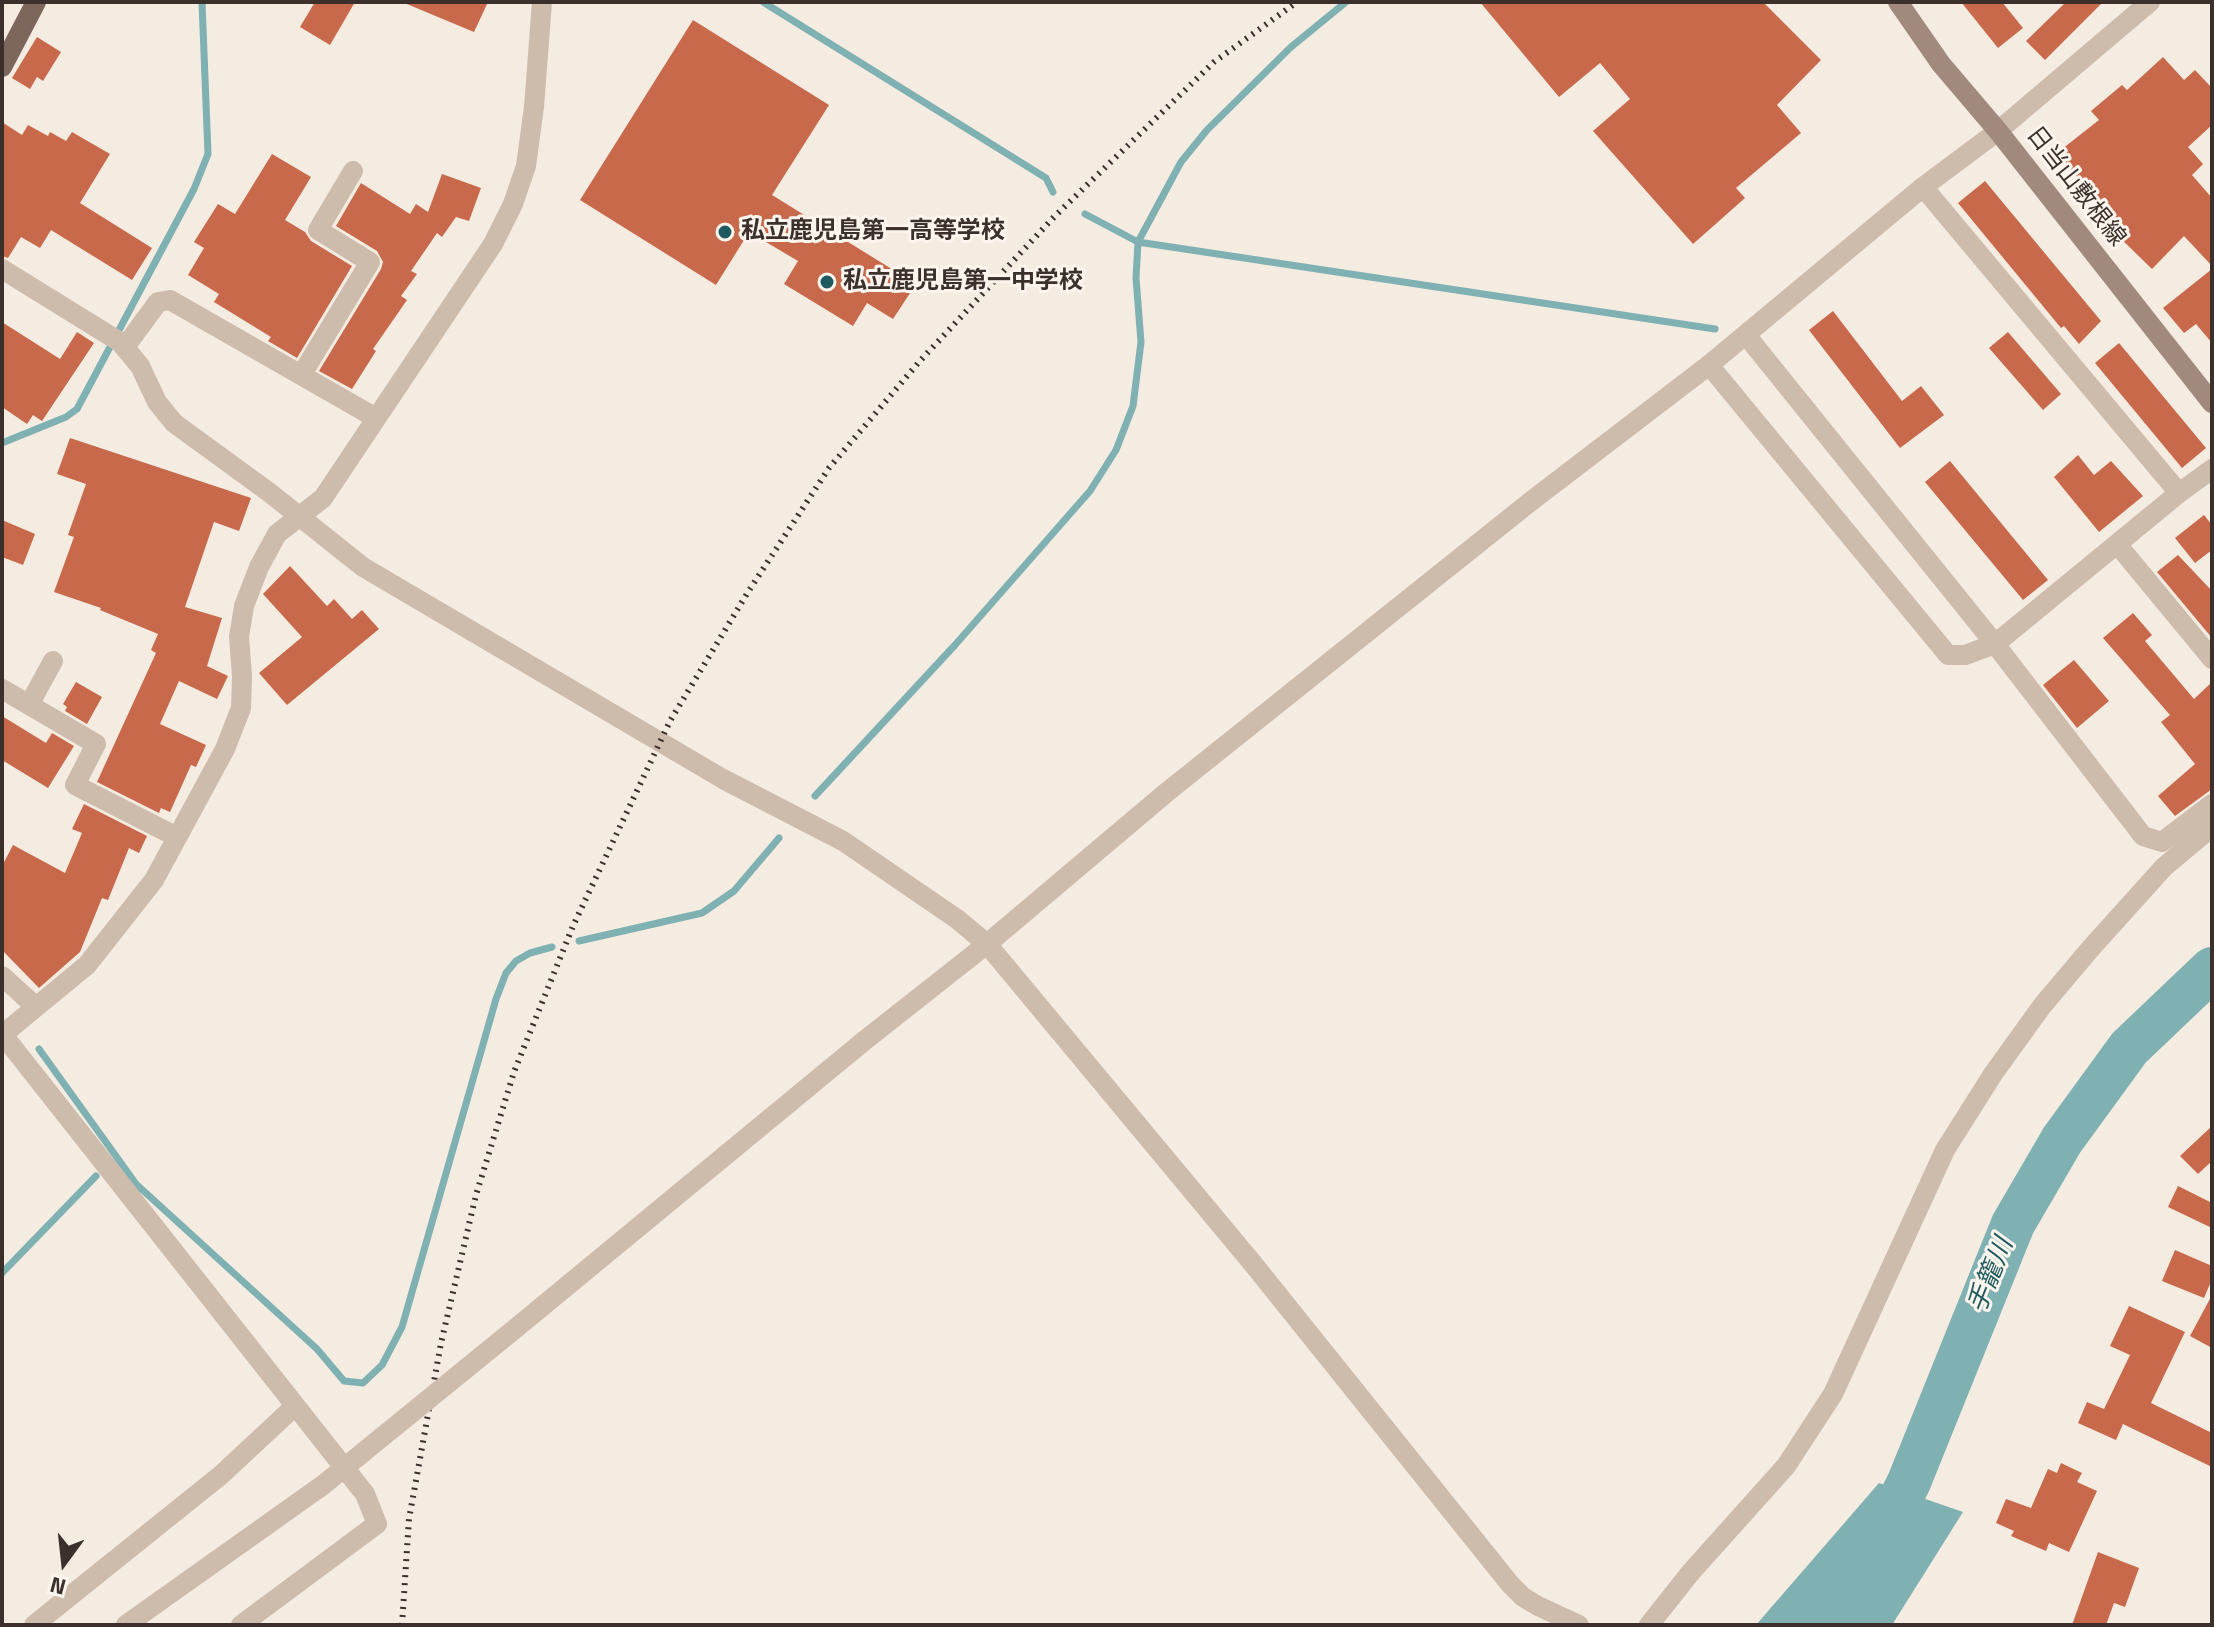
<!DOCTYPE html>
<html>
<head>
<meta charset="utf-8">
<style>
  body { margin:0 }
  #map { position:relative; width:2214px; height:1627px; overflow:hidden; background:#f4ebe1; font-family:"Titillium Web",sans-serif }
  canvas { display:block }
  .frame { position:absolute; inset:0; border:4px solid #3b302b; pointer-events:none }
  .north { position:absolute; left:24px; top:1523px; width:80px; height:80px; -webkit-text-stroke:6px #fbf5ee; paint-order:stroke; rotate:195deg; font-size:22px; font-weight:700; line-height:32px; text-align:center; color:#3b302b }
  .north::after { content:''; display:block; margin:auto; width:28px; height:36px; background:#3b302b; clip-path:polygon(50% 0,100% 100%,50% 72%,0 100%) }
</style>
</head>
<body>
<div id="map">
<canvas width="2214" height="1627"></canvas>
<div class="frame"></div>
<div class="north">N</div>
</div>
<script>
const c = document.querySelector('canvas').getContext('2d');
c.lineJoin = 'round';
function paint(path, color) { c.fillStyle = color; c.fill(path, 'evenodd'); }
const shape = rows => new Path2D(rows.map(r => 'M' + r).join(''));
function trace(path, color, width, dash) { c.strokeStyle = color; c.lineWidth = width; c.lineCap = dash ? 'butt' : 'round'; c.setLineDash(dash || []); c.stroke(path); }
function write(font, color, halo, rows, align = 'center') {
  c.font = font + ' "Titillium Web","Noto Sans JP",sans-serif'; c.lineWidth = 6; c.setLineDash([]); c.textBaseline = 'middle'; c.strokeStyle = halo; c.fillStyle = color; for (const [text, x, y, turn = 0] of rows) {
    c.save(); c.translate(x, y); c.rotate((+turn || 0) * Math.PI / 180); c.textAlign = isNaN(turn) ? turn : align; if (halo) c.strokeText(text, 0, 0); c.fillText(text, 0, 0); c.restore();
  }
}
const water = shape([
  [1879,1483,1963,1512,1892,1625,1756,1625]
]);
const stream = shape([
  [763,2,1046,178,1053,192],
  [1085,214,1138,242,1715,329],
  [2,443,66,417,77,409,194,189,208,154,202,2],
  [815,796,955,645,1090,491,1116,450,1133,406,1141,342,1136,278,1138,242,1181,162,1207,130,1291,47,1346,2],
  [579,941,702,913,734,891,779,838],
  [39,1049,136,1184,317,1349,344,1381,363,1383,382,1365,402,1327,496,999,506,973,516,961,530,953,552,947],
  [2,1273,96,1176]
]);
const river = shape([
  [1838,1625,1909,1482,2013,1224,2062,1140,2129,1048,2212,969]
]);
const building = shape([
  [315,2,355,2,330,45,300,27],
  [402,2,488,2,474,32],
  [1480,2,1763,2,1821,60,1777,105,1801,133,1736,188,1745,198,1693,244,1593,131,1630,99,1600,63,1559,97],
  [1961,2,2002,2,2023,28,1998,48],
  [2066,2,2103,2,2045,60,2026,41],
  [693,20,829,105,772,195,916,284,893,319,867,303,853,326,784,284,798,261,749,232,716,285,580,200],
  [37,37,61,52,43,81,37,77,30,89,12,78],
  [2163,57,2184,80,2195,70,2212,88,2212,125,2188,147,2203,164,2192,175,2212,198,2212,266,2184,236,2152,269,2110,228,2115,222,2057,153,2099,120,2091,111,2122,85,2127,90],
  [2,122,22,135,28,125,48,136,50,132,66,141,72,132,110,154,80,203,152,248,132,280,51,230,40,248,21,237,8,258,2,256],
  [272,154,311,177,285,220,305,232,311,241,352,266,297,358,268,341,271,337,214,302,219,294,188,275,204,248,194,242,218,204,235,214],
  [442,174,481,188,469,221,456,217,442,237,437,233,411,271,417,274,401,296,407,300,373,349,376,351,352,389,319,371,381,269,383,262,377,251,336,226,361,183,410,214,416,204,428,212],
  [1985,181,2101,321,2079,344,2064,326,2061,328,1958,203],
  [2212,269,2212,343,2196,324,2184,333,2163,308],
  [1833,311,1902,401,1921,386,1944,415,1900,448,1809,330],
  [2,322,60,359,77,332,94,343,42,421,33,415,27,424,2,407],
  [2008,332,2061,394,2043,410,1989,348],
  [2119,343,2206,448,2182,468,2095,363],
  [70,438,251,498,239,531,214,522,185,607,222,618,207,666,228,676,217,699,179,681,160,724,206,745,196,767,191,765,170,812,161,808,159,813,97,782,156,653,151,650,158,634,100,610,101,608,54,592,74,537,68,535,86,484,57,474],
  [2078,455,2094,475,2111,461,2143,496,2099,532,2054,477],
  [1950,461,2048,580,2023,600,1925,482],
  [2204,515,2212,525,2212,550,2195,563,2175,538],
  [2,520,35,534,23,565,2,557],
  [2178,555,2212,591,2212,638,2157,572],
  [290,566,327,606,334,599,352,619,362,610,379,629,287,705,259,673,302,637,263,594],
  [2133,613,2152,635,2145,641,2194,699,2212,682,2212,789,2175,816,2158,796,2195,764,2161,722,2170,715,2103,638],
  [2074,660,2109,701,2077,728,2043,685],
  [76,682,102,697,87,724,65,711,67,707,63,704],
  [2,716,46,743,52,733,74,746,48,788,2,760],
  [84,804,147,836,139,853,129,848,108,900,102,898,80,952,39,988,2,950,2,866,13,845,65,873,82,833,72,829],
  [2212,1126,2212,1161,2198,1174,2180,1156],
  [2178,1186,2212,1203,2212,1228,2168,1207],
  [2175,1250,2212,1266,2212,1279,2204,1298,2162,1281],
  [2212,1295,2212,1348,2190,1336],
  [2129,1306,2185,1332,2151,1403,2212,1433,2212,1467,2123,1424,2116,1440,2078,1423,2087,1402,2104,1409,2130,1355,2110,1346],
  [2061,1463,2082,1473,2077,1482,2097,1491,2069,1552,2049,1543,2046,1551,2011,1536,2014,1531,1996,1523,2006,1499,2031,1508,2048,1469,2057,1473],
  [2098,1552,2139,1568,2125,1607,2114,1603,2106,1625,2072,1625]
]);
const minor = shape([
  [1923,187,2179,493],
  [2,269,120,342,140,366,157,402,174,423,270,493,363,567,723,779,843,841,957,919,987,944,1254,1265,1510,1584,1523,1597,1538,1606,1579,1625],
  [1746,335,1995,644,2143,836,2162,842,2212,804],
  [125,347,158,302,170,300,376,418],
  [1709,365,1948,655,1965,655,1995,644,2179,493,2212,469],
  [302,374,370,262,318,230,353,171],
  [2117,544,2212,659],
  [2,689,96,744,75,785,177,837],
  [29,705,53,661],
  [2,976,36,1007],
  [2,1035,87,965,154,880,225,749,241,708,242,676,239,637,244,606,259,567,277,534,323,498,493,244,513,204,526,166,534,107,542,2],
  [3,1035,365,1494,377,1524,241,1625],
  [34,1625,221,1475,295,1406],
  [1649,1625,1691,1572,1786,1466,1833,1394,1945,1150,1993,1074,2042,1006,2091,948,2164,867,2212,827]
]);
const tertiary = shape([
  [516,1328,864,1041,987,944,1167,792,1530,502,1709,365,1923,187,1998,131,2150,2],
  [126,1625,323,1485]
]);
const secondary = shape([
  [1898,2,1941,64,1998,131,2212,403]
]);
const primary = shape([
  [2,67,36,2]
]);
const rail = shape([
  [402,1625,409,1519,441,1343,476,1195,514,1072,573,926,670,721,748,592,829,468,919,362,1054,217,1214,62,1297,2]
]);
const tertiaryBridge = shape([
  [323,1485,516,1328]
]);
const markers = [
  [725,232,8,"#1f5a5e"],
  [827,282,8,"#1f5a5e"]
];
const streetNames = [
  ["日当山敷根線",2075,187,52]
];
const poiNames = [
  ["私立鹿児島第一高等学校",741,232],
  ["私立鹿児島第一中学校",843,282]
];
const waterNames = [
  ["手籠川",1992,1276,-68]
];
paint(water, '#7fb0b2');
trace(stream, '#7fb0b2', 7);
trace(river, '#7fb0b2', 44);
paint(building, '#c8694b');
trace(minor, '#cdbbac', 20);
trace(tertiary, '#cdbbac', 20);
trace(secondary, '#a18a7d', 20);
trace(primary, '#7d675c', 20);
trace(rail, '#3b302b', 6, [2, 6]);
trace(tertiaryBridge, '#cdbbac', 20);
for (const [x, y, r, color] of markers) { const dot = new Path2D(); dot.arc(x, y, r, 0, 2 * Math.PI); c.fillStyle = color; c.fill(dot); trace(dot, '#fbf5ee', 3); }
write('24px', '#3b302b', '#fbf5ee', streetNames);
write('bold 24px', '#3b302b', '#fbf5ee', poiNames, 'left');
write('italic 26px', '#1f5a5e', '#fbf5ee', waterNames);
</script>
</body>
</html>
